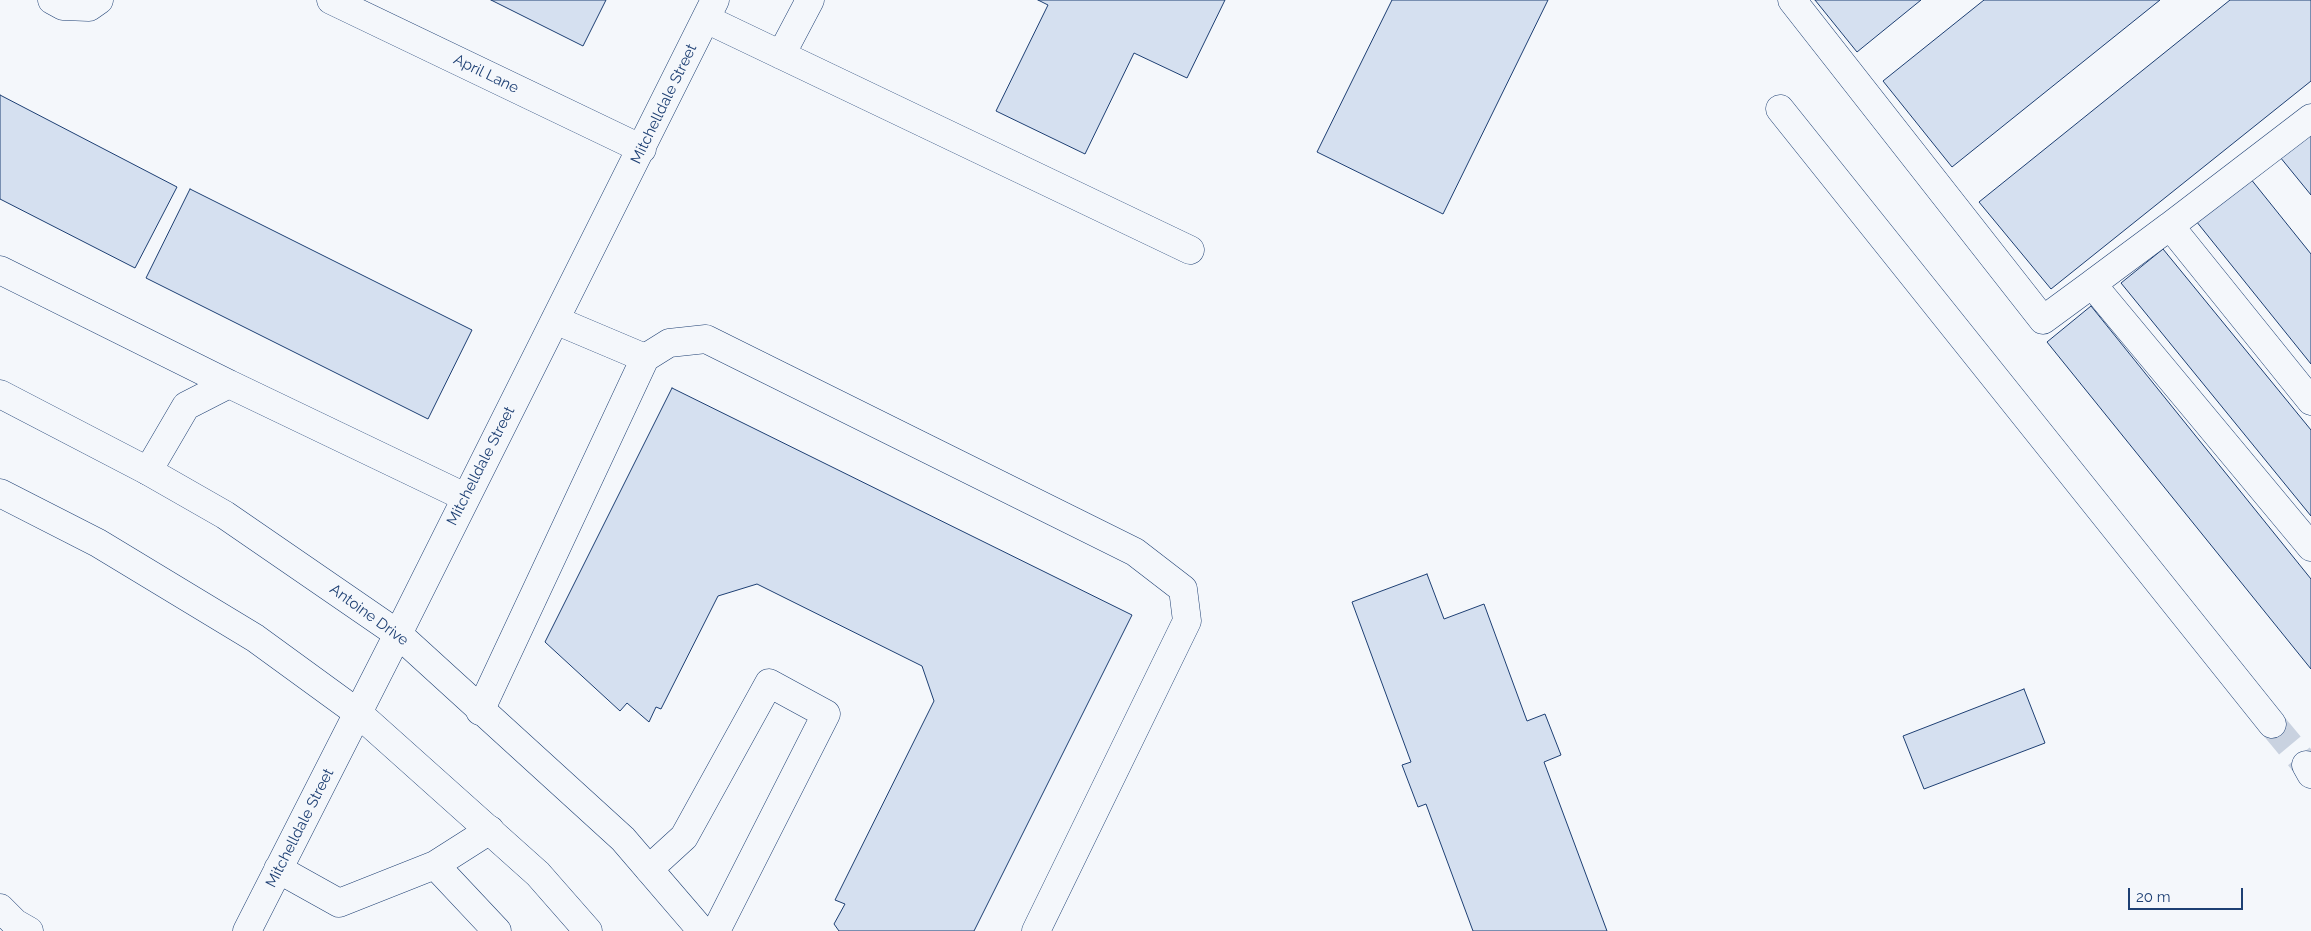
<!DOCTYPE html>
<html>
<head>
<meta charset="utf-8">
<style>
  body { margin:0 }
  #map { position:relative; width:2311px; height:931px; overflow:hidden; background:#f4f7fb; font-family:Raleway,sans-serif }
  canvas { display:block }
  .scale { position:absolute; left:2128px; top:888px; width:115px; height:22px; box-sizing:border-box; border:2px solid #1d3f73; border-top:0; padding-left:6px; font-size:15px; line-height:18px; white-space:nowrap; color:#1d3f73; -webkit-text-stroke:4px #f4f7fb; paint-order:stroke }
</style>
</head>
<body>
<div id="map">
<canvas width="2311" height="931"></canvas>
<div class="scale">20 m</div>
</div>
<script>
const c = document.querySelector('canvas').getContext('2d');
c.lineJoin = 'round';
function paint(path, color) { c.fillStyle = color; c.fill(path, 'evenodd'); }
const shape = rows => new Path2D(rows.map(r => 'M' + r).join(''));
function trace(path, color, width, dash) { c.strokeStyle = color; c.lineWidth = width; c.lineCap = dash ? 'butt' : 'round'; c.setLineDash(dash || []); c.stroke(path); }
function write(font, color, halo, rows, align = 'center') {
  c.font = font + ' Raleway,sans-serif'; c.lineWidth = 4; c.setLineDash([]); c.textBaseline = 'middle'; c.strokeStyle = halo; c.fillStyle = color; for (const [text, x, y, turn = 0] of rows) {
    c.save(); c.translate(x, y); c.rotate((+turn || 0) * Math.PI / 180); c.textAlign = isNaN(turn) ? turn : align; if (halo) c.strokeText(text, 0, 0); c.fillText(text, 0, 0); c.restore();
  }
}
const building = shape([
  [491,0,606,0,583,46,491,0],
  [1038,0,1225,0,1187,78,1134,53,1085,154,996,111,1048,5,1038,0],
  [1392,0,1548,0,1443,214,1317,152,1392,0],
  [1815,0,1921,0,1857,52,1815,0],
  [1984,0,2160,0,1952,167,1883,81,1984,0],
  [2230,0,2311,0,2311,81,2051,289,1979,202,2230,0],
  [0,95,177,187,135,268,0,199,0,95],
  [2311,131,2311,195,2280,157,2311,131],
  [2250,178,2311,254,2311,364,2196,221,2250,178],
  [190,189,472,330,428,419,146,278,190,189],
  [2163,249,2311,430,2311,516,2121,283,2163,249],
  [2091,306,2311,579,2311,669,2047,342,2091,306],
  [672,388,1132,615,974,931,839,931,834,924,845,904,835,900,934,701,922,666,757,584,718,596,661,709,656,707,649,722,627,703,620,711,545,642,672,388],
  [1427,574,1444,619,1484,604,1527,721,1545,714,1561,755,1544,762,1607,931,1473,931,1426,804,1418,807,1402,765,1411,762,1352,602,1427,574],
  [2024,689,2045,743,1924,789,1903,736,2024,689]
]);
const minorTunnel = shape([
  [2272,724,2306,765]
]);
const minor = shape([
  [52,0,63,6,89,7,99,0],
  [331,0,642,149],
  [1792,0,2043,320,2092,284,2311,547],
  [706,19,1190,250],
  [781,55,810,0],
  [1780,109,2272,724],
  [2311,118,2170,226,2311,401],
  [0,270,229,384],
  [2092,284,2170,226],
  [555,320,645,358],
  [148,471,186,406,229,384,465,497],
  [480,711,645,358,669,343,706,339,1135,552,1183,589,1187,621,1036,931],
  [2306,765,2311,774],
  [435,865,497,931],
  [278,869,339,903,435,865,490,830],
  [649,869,684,837,769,683,826,714,716,931],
  [0,908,15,923,29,931],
  [247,931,398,634,715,0]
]);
const major = shape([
  [0,394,148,471,225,515,398,634,623,839,702,931],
  [0,493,98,543,255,638,358,713,538,874,588,931]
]);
const streetNames = [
  ["April Lane",486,74,26],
  ["Mitchelldale Street",664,104,-64],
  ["Mitchelldale Street",481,466,-63],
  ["Antoine Drive",369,615,36],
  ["Mitchelldale Street",300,828,-63]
];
paint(building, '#d5e0f0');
trace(building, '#1d3f73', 1);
trace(minorTunnel, '#c9d2e0', 28, [28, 14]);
trace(minor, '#1d3f73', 29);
trace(major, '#1d3f73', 29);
trace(minor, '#f4f7fb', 28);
trace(major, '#f4f7fb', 28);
write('15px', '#1d3f73', '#f4f7fb', streetNames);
</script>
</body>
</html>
